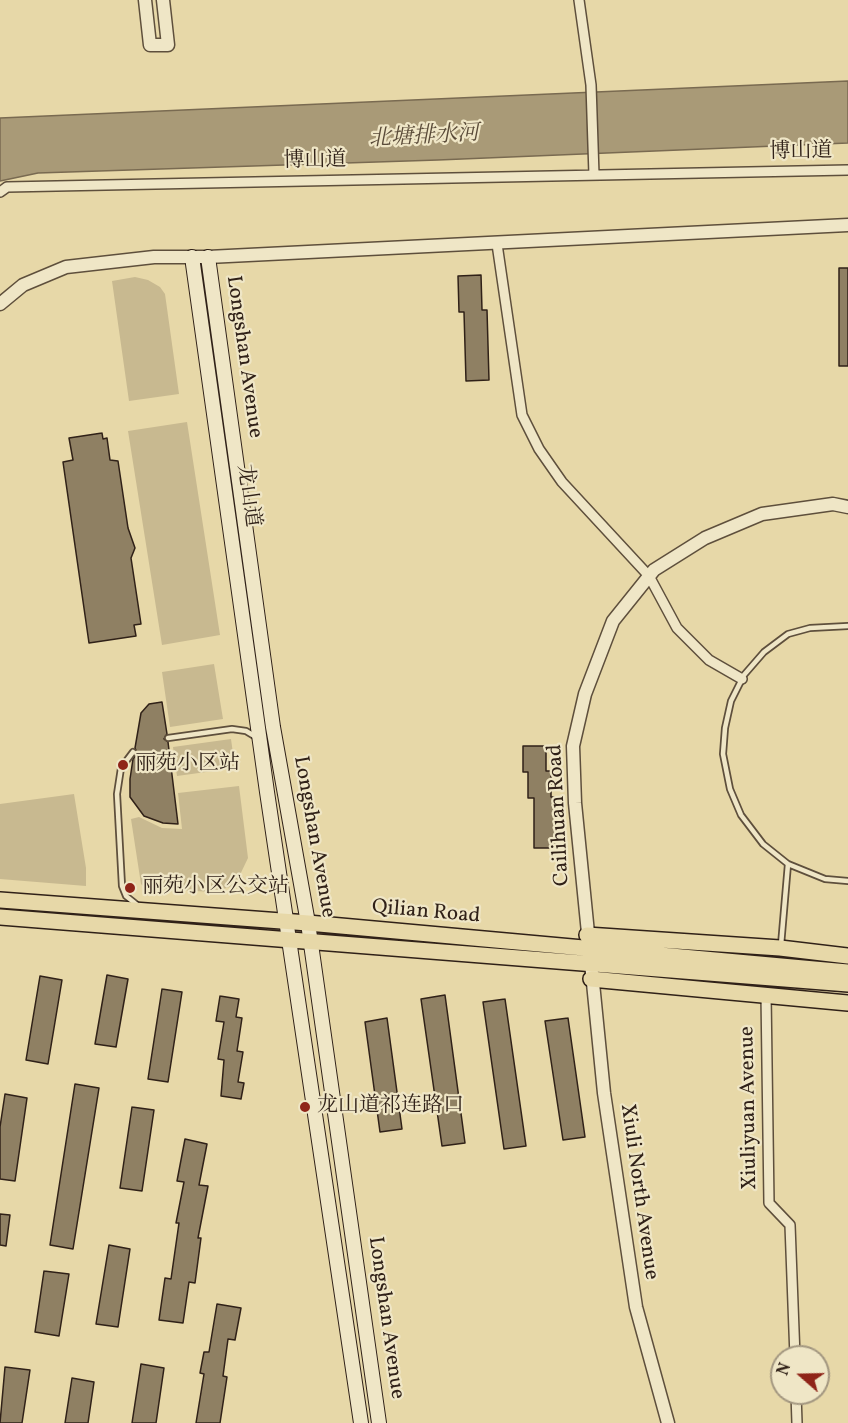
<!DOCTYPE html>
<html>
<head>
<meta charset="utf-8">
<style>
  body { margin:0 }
  #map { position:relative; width:848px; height:1423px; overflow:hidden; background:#e7d8a8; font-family:Vollkorn,serif }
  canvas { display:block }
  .north { position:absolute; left:770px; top:1345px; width:60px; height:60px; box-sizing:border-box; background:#efe6c6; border:2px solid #a39780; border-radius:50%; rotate:290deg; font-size:16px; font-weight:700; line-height:24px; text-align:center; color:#302118 }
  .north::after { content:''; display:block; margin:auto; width:21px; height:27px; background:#8f2418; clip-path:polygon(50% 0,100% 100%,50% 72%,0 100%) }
</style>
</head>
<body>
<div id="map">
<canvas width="848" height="1423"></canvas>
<div class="north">N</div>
</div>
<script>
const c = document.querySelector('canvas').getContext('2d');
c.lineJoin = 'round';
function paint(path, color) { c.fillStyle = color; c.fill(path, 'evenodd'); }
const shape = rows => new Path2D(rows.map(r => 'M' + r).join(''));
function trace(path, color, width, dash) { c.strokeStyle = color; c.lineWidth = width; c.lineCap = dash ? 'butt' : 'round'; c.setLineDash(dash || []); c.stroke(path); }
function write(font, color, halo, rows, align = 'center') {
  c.font = font + ' Vollkorn,"Noto Serif SC",serif'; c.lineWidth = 4.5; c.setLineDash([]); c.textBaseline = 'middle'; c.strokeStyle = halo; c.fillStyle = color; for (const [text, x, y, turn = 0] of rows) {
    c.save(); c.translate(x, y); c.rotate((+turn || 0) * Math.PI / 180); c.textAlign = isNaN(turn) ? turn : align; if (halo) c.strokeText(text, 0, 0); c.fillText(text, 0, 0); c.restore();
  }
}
const green = shape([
  [135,277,148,280,160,287,165,294,179,394,129,401,112,281],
  [187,422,220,635,162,645,128,431],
  [214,664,223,719,170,727,162,672],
  [231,739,235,768,177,776,173,747],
  [239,786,248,858,237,881,230,887,212,892,145,888,141,884,131,819,139,817,162,828,182,829,178,793],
  [74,794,86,868,86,886,0,879,0,804]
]);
const water = shape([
  [848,81,848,143,438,160,38,173,0,181,0,118,848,81]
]);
const building = shape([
  [839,268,848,268,848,366,839,366,839,268],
  [481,275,482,310,487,310,489,380,466,381,464,312,459,312,458,276,481,275],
  [102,433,103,439,107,438,110,460,118,461,128,528,135,548,131,558,141,624,134,625,136,636,89,643,63,462,73,460,69,438,102,433],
  [162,702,167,734,164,739,168,742,178,824,163,823,144,816,130,797,130,779,133,759,137,753,135,748,141,713,149,704,162,702],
  [523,746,546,746,546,771,551,771,551,797,557,797,557,848,534,848,534,798,528,798,528,772,523,772,523,746],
  [107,975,128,979,116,1047,95,1044,107,975],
  [40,976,62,980,48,1064,26,1060,40,976],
  [162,989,182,992,168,1082,148,1079,162,989],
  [445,995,465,1143,442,1146,421,999,445,995],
  [220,996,239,999,236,1017,242,1018,237,1051,243,1052,238,1082,244,1083,241,1099,221,1096,224,1060,218,1059,224,1022,216,1021,220,996],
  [505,999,526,1146,504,1149,483,1002,505,999],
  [387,1018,402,1129,380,1132,365,1022,387,1018],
  [568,1018,585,1137,563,1140,545,1021,568,1018],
  [75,1084,99,1088,73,1249,50,1245,75,1084],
  [5,1094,27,1098,15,1181,0,1179,0,1127,5,1094],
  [132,1107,154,1110,142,1191,120,1188,132,1107],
  [185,1139,207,1144,199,1185,208,1186,198,1238,201,1238,195,1283,189,1282,183,1323,159,1320,165,1278,171,1279,179,1223,176,1223,184,1182,177,1181,185,1139],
  [0,1214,10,1215,6,1246,0,1245,0,1214],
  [109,1245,130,1249,118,1327,96,1324,109,1245],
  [44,1271,69,1274,59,1336,35,1332,44,1271],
  [217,1304,241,1308,235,1340,228,1339,223,1376,227,1377,220,1423,196,1423,204,1374,200,1373,204,1352,209,1352,217,1304],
  [141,1364,164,1368,156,1423,132,1423,141,1364],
  [5,1367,30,1370,22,1423,0,1423,5,1367],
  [72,1378,94,1382,88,1423,65,1423,72,1378]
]);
const service = shape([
  [848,626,810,628,788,634,764,652,744,675,731,701,725,728,723,754,730,789,741,815,763,844,788,864,825,879,848,881],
  [168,738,232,729,246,731,256,737],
  [133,752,121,768,117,794,122,886,126,896,136,904],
  [781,945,788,864]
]);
const minor = shape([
  [579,0,591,85,594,175],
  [0,192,7,187,848,170],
  [497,244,522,415,539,449,562,482,649,576,677,628,709,660,742,679],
  [766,994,769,1203,790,1225,795,1357],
  [796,1393,797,1423]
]);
const tertiary = shape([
  [145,0,150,45,168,45,163,0],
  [0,304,23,285,66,267,154,257,208,257,848,225],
  [668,1423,636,1307,604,1093,575,803,573,746,585,694,613,621,654,570,705,538,762,514,833,504,848,507]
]);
const secondary = shape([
  [192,257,267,792,361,1423],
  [208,257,273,727,308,923,379,1423]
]);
const primary = shape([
  [0,900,308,923,848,972],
  [0,917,848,984],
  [587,935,780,948,848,956],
  [591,979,848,1003]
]);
const markers = [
  [123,765,6,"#8f2418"],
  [130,888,6,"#8f2418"],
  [305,1107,6,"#8f2418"]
];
const streetNames = [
  ["博山道",801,153,-1],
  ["博山道",315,162,-1],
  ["Longshan Avenue",243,357,82],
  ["龙山道",247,496,82],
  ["Cailihuan Road",560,815,-93],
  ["Longshan Avenue",313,837,80],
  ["Qilian Road",426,913,5],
  ["Xiuliyuan Avenue",750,1108,-91],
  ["Xiuli North Avenue",638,1192,82],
  ["Longshan Avenue",385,1318,82]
];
const poiNames = [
  ["丽苑小区站",135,765],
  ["丽苑小区公交站",142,888],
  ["龙山道祁连路口",317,1107]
];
const waterNames = [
  ["北塘排水河",424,138,-3]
];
paint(green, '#c8b990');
paint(water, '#a99a77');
trace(water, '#796a51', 1.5);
paint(building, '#8f8063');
trace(building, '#302118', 1.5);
trace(service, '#5e4f3c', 8);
trace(minor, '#5e4f3c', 12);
trace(tertiary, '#5e4f3c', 15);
trace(secondary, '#302118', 16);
trace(primary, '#302118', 18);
trace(service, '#efe6c6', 4.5);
trace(minor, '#efe6c6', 9);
trace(tertiary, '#efe6c6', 12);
trace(secondary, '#efe6c6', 14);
trace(primary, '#e7d8a8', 15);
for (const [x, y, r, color] of markers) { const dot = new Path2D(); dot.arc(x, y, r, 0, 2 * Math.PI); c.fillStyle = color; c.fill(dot); trace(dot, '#efe6c6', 2); }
write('21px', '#302118', '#efe6c6', streetNames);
write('21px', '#302118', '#efe6c6', poiNames, 'left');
write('italic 22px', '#5a4b39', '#efe6c6', waterNames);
</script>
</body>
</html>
